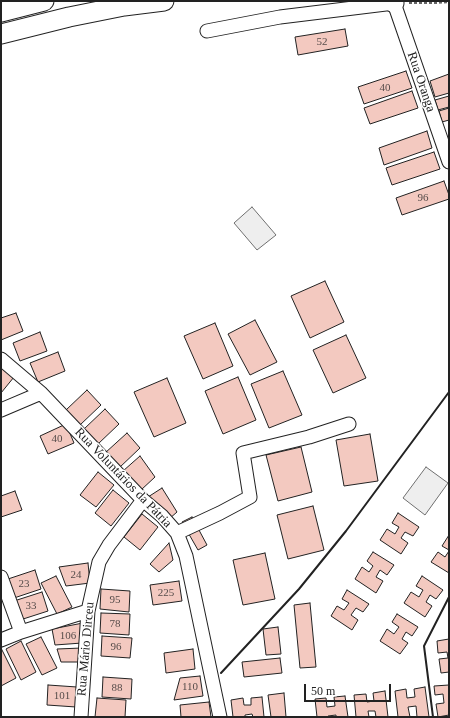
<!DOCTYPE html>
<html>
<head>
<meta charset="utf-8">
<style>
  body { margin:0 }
  #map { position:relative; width:450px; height:718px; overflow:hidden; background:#fff; font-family:"Times New Roman",serif }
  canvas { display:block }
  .frame { position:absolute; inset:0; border:2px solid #222; pointer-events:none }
  .scale { position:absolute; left:304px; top:684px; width:87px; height:18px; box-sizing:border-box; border:2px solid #222; border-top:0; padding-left:5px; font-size:12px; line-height:14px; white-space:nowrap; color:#222; -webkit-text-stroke:3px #fff; paint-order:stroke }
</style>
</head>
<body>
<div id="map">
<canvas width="450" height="718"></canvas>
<div class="frame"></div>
<div class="scale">50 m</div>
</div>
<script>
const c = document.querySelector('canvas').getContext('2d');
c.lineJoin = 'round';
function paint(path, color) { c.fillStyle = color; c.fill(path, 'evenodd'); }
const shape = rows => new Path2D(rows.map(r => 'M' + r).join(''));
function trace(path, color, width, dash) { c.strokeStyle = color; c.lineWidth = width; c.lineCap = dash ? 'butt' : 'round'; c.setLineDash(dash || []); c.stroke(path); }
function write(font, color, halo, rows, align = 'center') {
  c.font = font + ' "Times New Roman",serif'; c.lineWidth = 3; c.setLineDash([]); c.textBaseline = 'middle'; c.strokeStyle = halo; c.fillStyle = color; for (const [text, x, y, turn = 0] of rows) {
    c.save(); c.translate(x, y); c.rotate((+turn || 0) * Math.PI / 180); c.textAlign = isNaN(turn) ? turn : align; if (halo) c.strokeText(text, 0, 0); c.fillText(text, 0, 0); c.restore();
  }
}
const green = shape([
  [252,207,276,235,257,250,234,223,252,207],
  [426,467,448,483,425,515,403,498,426,467]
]);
const building = shape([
  [345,29,348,46,298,55,295,37,345,29],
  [406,71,412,88,364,104,358,87,406,71],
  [449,74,449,93,435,97,430,81,449,74],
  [412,91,418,108,370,124,364,108,412,91],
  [449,96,449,107,438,110,435,100,449,96],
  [449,108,449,120,442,122,439,111,449,108],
  [427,131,432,148,384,165,379,148,427,131],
  [434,152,440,169,392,185,386,168,434,152],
  [444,181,449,195,449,199,402,215,396,198,444,181],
  [325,281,344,322,310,338,291,296,325,281],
  [16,313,23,331,1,340,1,318,16,313],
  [255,320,277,362,250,375,228,334,255,320],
  [215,323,233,366,203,379,184,336,215,323],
  [40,332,47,351,20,361,13,343,40,332],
  [346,335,366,378,333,393,313,350,346,335],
  [58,352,65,371,38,382,30,363,58,352],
  [1,366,14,377,1,393,1,366],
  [283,371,302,415,269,428,251,384,283,371],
  [238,377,256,420,223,434,205,391,238,377],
  [167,378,186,423,154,437,134,392,167,378],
  [87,390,101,405,80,425,66,410,87,390],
  [105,409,119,424,98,444,84,429,105,409],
  [66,424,74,443,48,454,40,436,66,424],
  [127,433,140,448,119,468,105,453,127,433],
  [370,434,378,481,344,486,336,440,370,434],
  [301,447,312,492,278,501,266,455,301,447],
  [140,456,155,477,141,490,123,471,140,456],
  [98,472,114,485,96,507,80,495,98,472],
  [162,488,177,512,169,519,148,497,162,488],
  [113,490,129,503,111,526,95,513,113,490],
  [15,491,22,510,1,517,1,496,15,491],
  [313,506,324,550,288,559,277,515,313,506],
  [398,513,419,527,413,536,405,532,401,538,408,543,401,554,380,540,387,529,395,534,399,527,392,523,398,513],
  [142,514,158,527,140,550,124,537,142,514],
  [192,517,207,545,198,550,182,522,192,517],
  [449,535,449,550,442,546,449,535],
  [169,543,173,560,159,572,150,564,169,543],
  [449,551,449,573,431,562,438,552,445,557,449,551],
  [373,552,394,565,387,575,380,570,376,577,383,581,376,593,355,579,362,567,369,572,373,566,367,561,373,552],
  [265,553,275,599,243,605,233,560,265,553],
  [88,563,90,583,66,586,59,567,88,563],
  [35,570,41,589,14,598,8,579,35,570],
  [56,576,72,607,57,614,41,583,56,576],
  [422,576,443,590,436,599,430,595,426,602,432,606,425,617,404,603,411,592,419,597,423,590,416,586,422,576],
  [179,581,182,601,153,605,150,585,179,581],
  [101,589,130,591,129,612,100,609,101,589],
  [347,590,369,604,363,612,356,608,351,615,358,620,352,630,331,616,337,606,344,610,349,603,342,599,347,590],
  [42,592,48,611,20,620,14,601,42,592],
  [310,603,316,667,300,668,294,605,310,603],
  [101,613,130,614,129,635,100,633,101,613],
  [397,614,418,627,412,636,406,632,402,639,408,643,400,654,380,641,387,629,394,634,399,627,392,622,397,614],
  [83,623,82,643,55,645,52,629,83,623],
  [278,627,281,654,266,655,263,629,278,627],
  [102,636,132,638,130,658,101,656,102,636],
  [41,637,57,668,42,675,26,644,41,637],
  [449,639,449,672,441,673,439,659,448,658,447,652,438,653,437,641,449,639],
  [21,641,36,672,21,680,6,649,21,641],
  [1,648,16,678,1,686,1,648],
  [82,648,80,662,61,662,57,649,82,648],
  [193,649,195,669,166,673,164,653,193,649],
  [280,658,282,673,244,677,242,662,280,658],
  [200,676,203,696,174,700,180,678,200,676],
  [103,677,132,679,131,699,102,697,103,677],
  [48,685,77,687,76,707,47,705,48,685],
  [449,685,449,715,438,717,436,704,444,703,443,694,435,695,434,686,449,685],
  [425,687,429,717,417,717,416,706,408,707,410,717,398,717,395,691,406,689,407,698,415,697,414,689,425,687],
  [385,691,388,717,376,717,375,711,368,711,369,717,356,717,354,695,366,694,367,702,374,701,373,693,385,691],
  [284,693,286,717,271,717,268,695,284,693],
  [345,696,348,717,336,717,336,715,328,716,328,717,317,717,315,699,326,698,327,707,335,706,334,697,345,696],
  [262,697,264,717,253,717,252,714,245,715,245,717,233,717,231,700,243,698,244,705,251,705,251,698,262,697],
  [97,698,126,700,125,717,95,717,97,698],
  [209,702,211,717,181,717,180,705,209,702]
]);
const path = shape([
  [409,3,437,3,449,2]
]);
const minor = shape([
  [207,31,280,17,394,3,449,162],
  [1,359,41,393,143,500,162,516,177,533,186,556,220,717],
  [1,410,41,393],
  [177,533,220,513,250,497,243,453,309,437,349,424],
  [1,577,21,632],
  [1,640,21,632,88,611],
  [81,717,88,611,99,562,109,545,143,500]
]);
const highway = shape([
  [393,1,394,3],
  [1,12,44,1],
  [1,34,69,17,124,6,164,1]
]);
const wall = shape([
  [221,673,299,589,346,531,449,392],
  [433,717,424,646,449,597]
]);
const numberNames = [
  ["52",322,42],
  ["40",385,88],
  ["96",423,198],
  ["40",57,439],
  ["24",76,575],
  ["23",24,584],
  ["225",166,593],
  ["95",115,600],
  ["33",31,606],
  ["78",115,624],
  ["106",68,636],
  ["96",116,647],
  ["110",190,687],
  ["88",117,688],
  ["101",62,696]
];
const streetNames = [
  ["Rua Oranga",421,82,71],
  ["Rua Voluntários da Pátria",123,478,46],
  ["Rua Mário Dirceu",86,649,-85]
];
paint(green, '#eee');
trace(green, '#6f6f6f', 1);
paint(building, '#f3c9c0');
trace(building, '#222', 1);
trace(minor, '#222', 15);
trace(highway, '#222', 21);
trace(path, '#646464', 2, [3, 2]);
trace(minor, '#fff', 13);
trace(highway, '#fff', 19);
trace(wall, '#222', 2);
write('11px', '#564c4a', null, numberNames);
write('13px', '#222', '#fff', streetNames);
</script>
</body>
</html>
